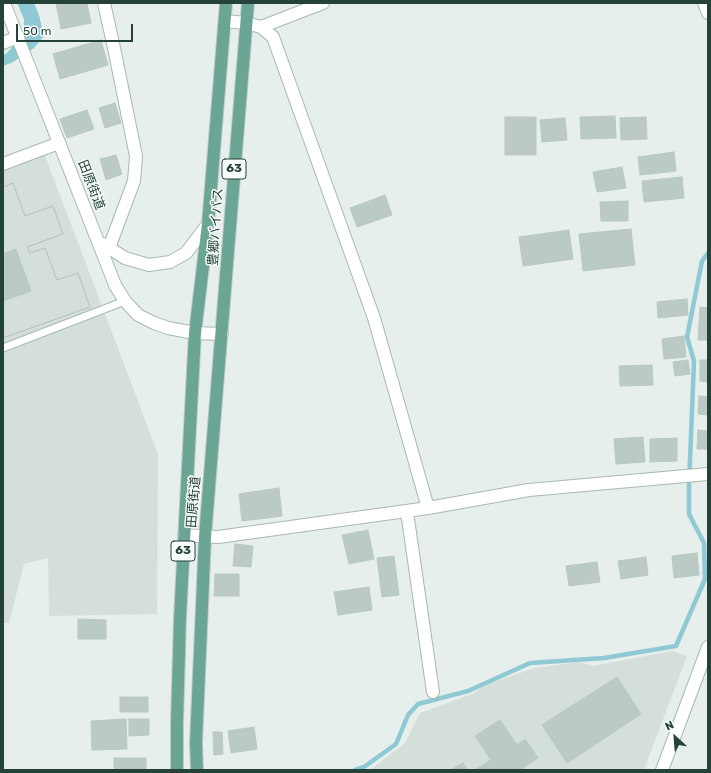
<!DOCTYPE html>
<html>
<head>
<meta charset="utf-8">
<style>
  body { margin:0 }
  #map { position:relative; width:711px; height:773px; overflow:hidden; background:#e6efeb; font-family:Rubik,sans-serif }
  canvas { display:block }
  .frame { position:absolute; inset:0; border:4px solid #24423a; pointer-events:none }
  .north { position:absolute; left:655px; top:717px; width:40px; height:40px; -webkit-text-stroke:3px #f7fbf9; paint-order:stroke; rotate:334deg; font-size:11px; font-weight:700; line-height:16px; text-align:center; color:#24423a }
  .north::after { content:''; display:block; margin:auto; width:14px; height:18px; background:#24423a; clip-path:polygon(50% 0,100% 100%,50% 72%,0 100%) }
  .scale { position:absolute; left:16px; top:24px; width:117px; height:18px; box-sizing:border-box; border:2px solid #24423a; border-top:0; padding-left:5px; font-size:12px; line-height:14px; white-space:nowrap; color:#24423a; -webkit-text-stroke:3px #f7fbf9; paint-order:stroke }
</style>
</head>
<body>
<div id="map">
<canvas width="711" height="773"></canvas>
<div class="frame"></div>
<div class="north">N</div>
<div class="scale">50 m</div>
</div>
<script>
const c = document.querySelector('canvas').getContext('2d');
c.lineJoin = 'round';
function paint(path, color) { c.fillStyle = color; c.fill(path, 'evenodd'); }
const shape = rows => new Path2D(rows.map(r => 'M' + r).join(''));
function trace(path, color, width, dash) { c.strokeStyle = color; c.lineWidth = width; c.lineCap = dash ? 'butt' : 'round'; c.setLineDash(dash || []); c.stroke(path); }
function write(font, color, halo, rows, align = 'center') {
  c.font = font + ' Rubik,"Noto Sans JP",sans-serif'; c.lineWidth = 3; c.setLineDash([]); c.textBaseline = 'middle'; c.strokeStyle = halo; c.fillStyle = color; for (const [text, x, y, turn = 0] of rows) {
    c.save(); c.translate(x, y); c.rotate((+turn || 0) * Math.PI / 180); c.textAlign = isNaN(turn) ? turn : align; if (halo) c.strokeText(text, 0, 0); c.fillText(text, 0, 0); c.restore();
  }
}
const built = shape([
  [44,153,158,454,157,614,49,616,48,558,24,564,9,623,3,623,3,169],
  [672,651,687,656,644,770,370,770,405,743,420,713,475,693,483,686,534,668,580,662,593,666]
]);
const water = shape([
  [17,3,34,3,39,15,44,36,34,48,13,62,3,66,3,55,7,53,24,33,24,19]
]);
const stream = shape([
  [355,770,364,767,396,744,408,715,418,704,468,691,530,663,604,658,676,646,705,579,704,543,689,514,689,485,694,361,687,337,702,261,708,253]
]);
const building = shape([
  [56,3,87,3,91,23,61,29,56,3],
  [101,40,108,65,60,79,53,54,101,40],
  [115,103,121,123,105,128,99,108,115,103],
  [87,110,94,129,67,138,60,119,87,110],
  [615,116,616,138,581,139,580,117,615,116],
  [505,117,536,117,536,155,505,155,505,117],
  [646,117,647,139,621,140,620,118,646,117],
  [565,118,567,140,542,142,540,120,565,118],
  [674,152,676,171,640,175,638,157,674,152],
  [116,155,122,174,106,180,100,159,116,155],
  [622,167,626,188,597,192,593,172,622,167],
  [682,177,684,198,644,202,642,181,682,177],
  [13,183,25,216,53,206,63,234,27,247,30,253,45,248,57,280,78,273,90,307,3,338,3,301,31,291,16,249,3,254,3,187,13,183],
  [13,183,25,216,53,206,63,234,27,247,30,253,45,248,57,280,78,273,90,307,3,338,3,187,13,183],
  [385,195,392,215,357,227,350,208,385,195],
  [628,201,628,221,601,221,600,202,628,201],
  [631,229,635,265,583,271,579,234,631,229],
  [569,230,573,259,523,266,519,237,569,230],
  [687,299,688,315,658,318,657,302,687,299],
  [700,307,708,308,708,340,698,340,700,307],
  [684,336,686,357,664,359,662,339,684,336],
  [688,360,690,374,675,376,673,362,688,360],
  [700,360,708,360,708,382,700,381,700,360],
  [652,365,653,385,620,386,619,366,652,365],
  [699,396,708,397,708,415,698,414,699,396],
  [698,430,708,431,708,449,697,449,698,430],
  [643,437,645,462,616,464,614,439,643,437],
  [677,438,677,461,650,462,650,439,677,438],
  [279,488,282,516,242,521,239,494,279,488],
  [368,530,374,559,349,564,342,535,368,530],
  [235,544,253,546,251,567,233,566,235,544],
  [697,553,699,575,674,578,672,556,697,553],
  [394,556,399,595,382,597,377,558,394,556],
  [646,557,648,575,621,579,618,561,646,557],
  [597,562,600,582,569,586,566,566,597,562],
  [215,574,239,574,239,596,214,596,215,574],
  [369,587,372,610,338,615,334,592,369,587],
  [78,619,106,620,106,639,78,639,78,619],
  [617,677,641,714,567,763,542,725,617,677],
  [120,697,148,697,148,712,120,712,120,697],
  [126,719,127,749,92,750,91,721,126,719],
  [129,719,149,719,149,735,129,736,129,719],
  [500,720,517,745,525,739,538,758,520,770,475,770,491,760,475,736,500,720],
  [254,727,257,749,231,753,228,731,254,727],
  [213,732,222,732,223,754,214,755,213,732],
  [114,758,146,758,146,770,114,770,114,758],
  [463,763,467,770,451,770,463,763]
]);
const service = shape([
  [3,348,125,301]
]);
const minor = shape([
  [104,3,114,48,136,156,134,181,109,248],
  [704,3,708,13],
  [225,21,246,23,261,27,273,37,374,318,428,508],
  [261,27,323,3],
  [3,43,18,37],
  [3,164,59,143],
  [103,244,125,258,149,265,170,262,186,253,208,224],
  [407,512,433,692],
  [184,535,218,537,428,508,529,490,708,474]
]);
const tertiary = shape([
  [4,3,108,267,115,285,125,301,138,315,154,323,168,328,195,333,222,334]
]);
const secondary = shape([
  [662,770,708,647]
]);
const primary = shape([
  [177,770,177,722,180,618,195,333,208,224,226,3],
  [197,770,196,743,205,537,248,3]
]);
const shields = [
  [234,169,24],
  [183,551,24]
];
const shieldNames = [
  ["63",234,169],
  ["63",183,551]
];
const streetNames = [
  ["田原街道",91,185,69],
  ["豊郷バイパス",216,227,-86],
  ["田原街道",194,502,-85]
];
paint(built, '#d4dfda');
paint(water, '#8ec9d4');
trace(stream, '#8ec9d4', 4.5);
paint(building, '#bbcac4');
trace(building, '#b8c9c2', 1);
trace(service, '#a8b8b2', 9);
trace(minor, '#a8b8b2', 14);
trace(tertiary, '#a8b8b2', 14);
trace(secondary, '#a4bbb3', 14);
trace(primary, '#c2cac8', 14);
trace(service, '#fff', 7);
trace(minor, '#fff', 12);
trace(tertiary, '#fff', 12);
trace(secondary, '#fff', 12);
trace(primary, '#6aa596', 12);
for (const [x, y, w] of shields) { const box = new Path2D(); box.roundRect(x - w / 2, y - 10, w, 20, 3); c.fillStyle = '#f7fbf9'; c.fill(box); trace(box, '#24423a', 1); }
write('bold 12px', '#24423a', null, shieldNames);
write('13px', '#24423a', '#f7fbf9', streetNames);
</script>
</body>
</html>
